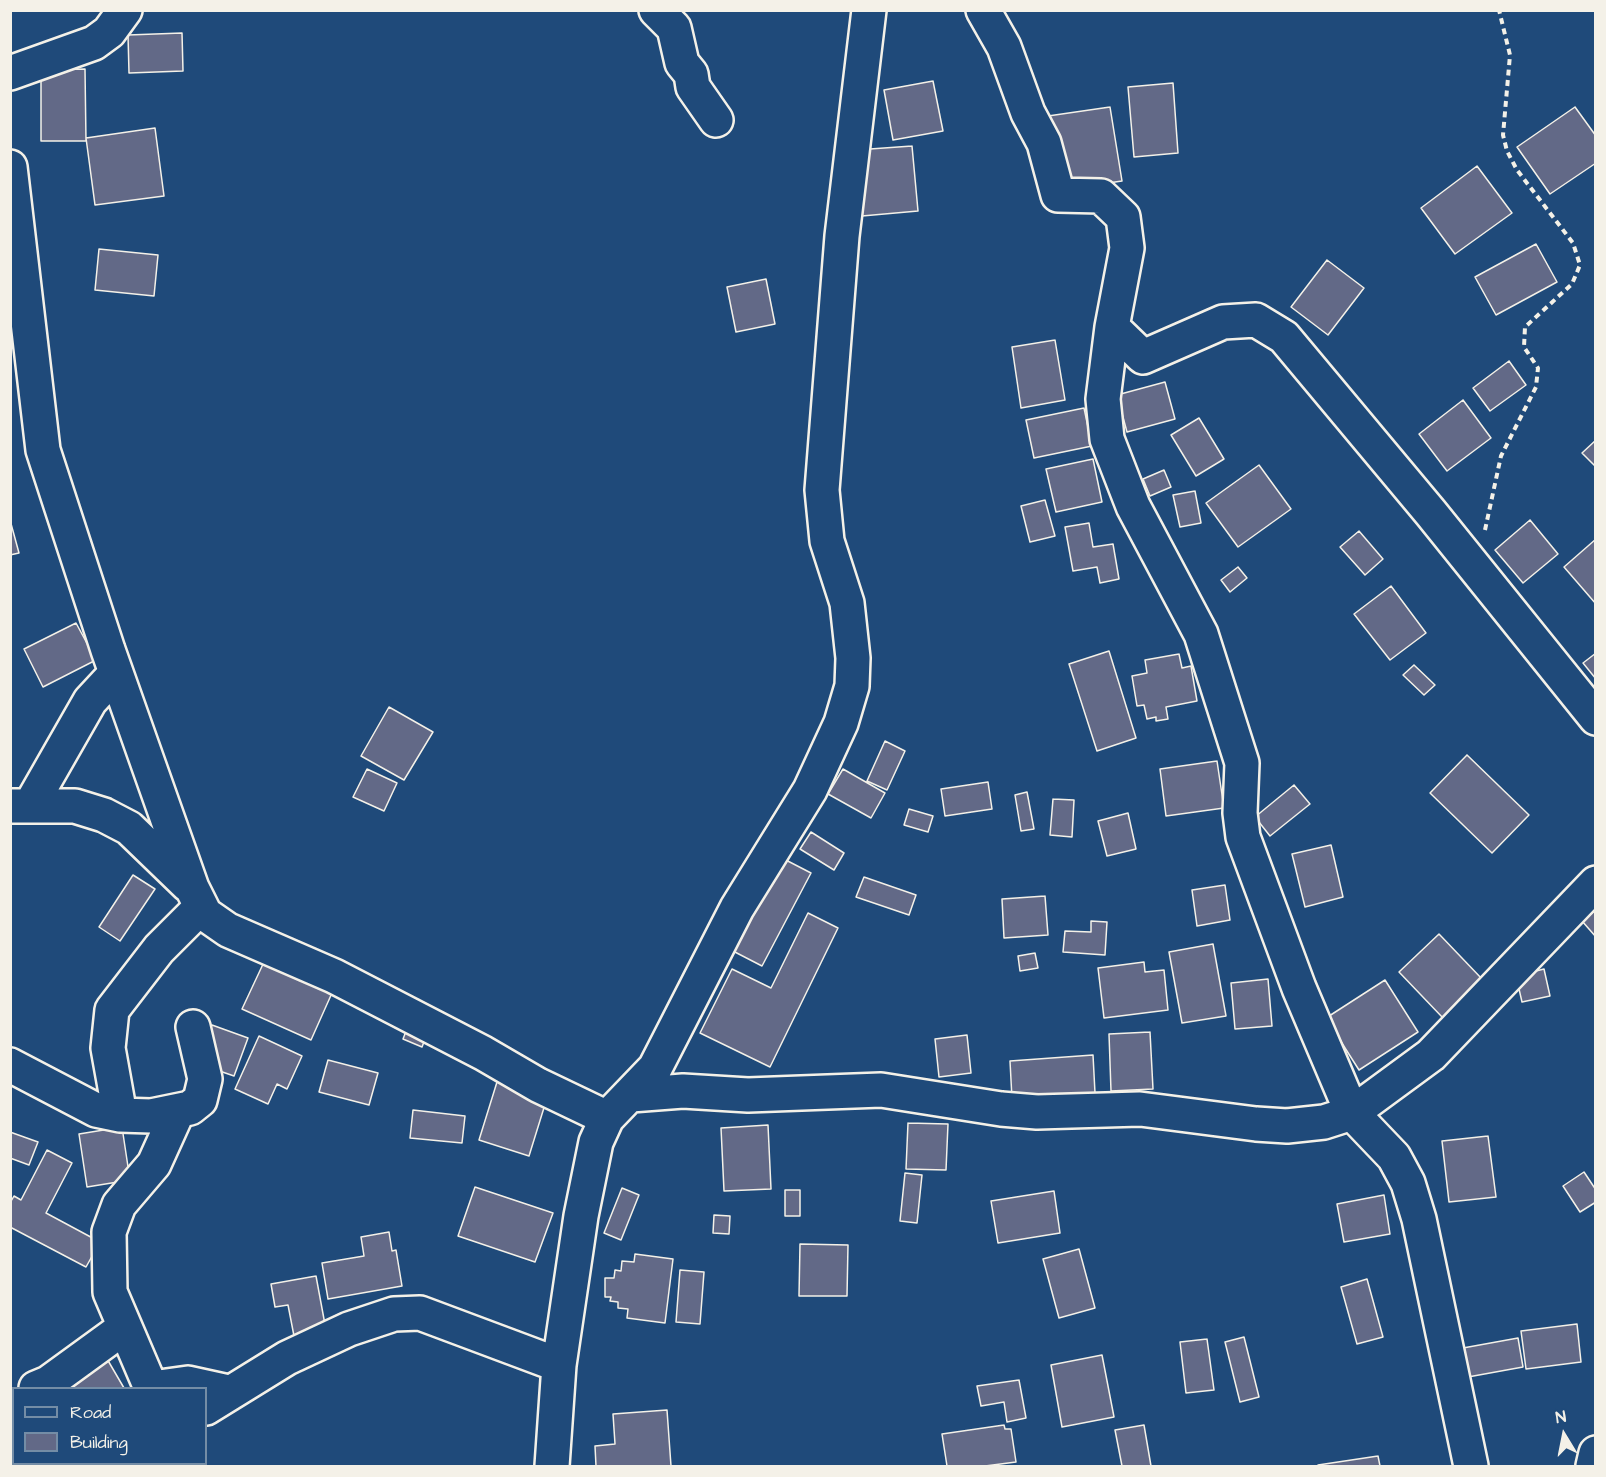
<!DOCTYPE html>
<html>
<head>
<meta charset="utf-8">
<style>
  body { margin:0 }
  #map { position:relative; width:1606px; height:1477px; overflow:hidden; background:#1f4a7a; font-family:"Architects Daughter",sans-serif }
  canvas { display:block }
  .frame { position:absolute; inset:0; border:12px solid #f4f1e8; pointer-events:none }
  .legend { position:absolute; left:12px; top:1387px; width:195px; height:78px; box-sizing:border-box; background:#1f4a7a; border:2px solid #748da6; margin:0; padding:8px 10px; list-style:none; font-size:18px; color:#f4f1e8 }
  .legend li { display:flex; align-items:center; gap:12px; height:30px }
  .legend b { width:30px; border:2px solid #748da6 }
  .north { position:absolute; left:1534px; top:1405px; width:60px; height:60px; -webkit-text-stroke:4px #1f4a7a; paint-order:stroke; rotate:350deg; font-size:16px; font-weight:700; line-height:24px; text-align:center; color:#f4f1e8 }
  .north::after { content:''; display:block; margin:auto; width:21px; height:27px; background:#f4f1e8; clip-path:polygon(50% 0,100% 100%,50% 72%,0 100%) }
</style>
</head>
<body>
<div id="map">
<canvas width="1606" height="1477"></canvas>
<div class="frame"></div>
<ul class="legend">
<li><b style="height:8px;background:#1f4a7a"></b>Road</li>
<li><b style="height:16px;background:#626987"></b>Building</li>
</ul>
<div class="north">N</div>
</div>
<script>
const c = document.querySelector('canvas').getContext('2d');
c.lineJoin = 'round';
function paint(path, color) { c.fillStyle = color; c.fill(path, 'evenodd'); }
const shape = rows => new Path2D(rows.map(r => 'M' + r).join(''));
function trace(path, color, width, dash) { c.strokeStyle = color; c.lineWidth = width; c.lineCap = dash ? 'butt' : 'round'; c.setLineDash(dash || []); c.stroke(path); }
const building = shape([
  [182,33,183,71,129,73,128,35,182,33],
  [85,69,86,141,41,141,41,70,85,69],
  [933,81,943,131,893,140,884,90,933,81],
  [1173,83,1178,153,1134,157,1128,87,1173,83],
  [1110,107,1122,181,1060,190,1048,116,1110,107],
  [1575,107,1596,136,1596,163,1550,194,1517,147,1575,107],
  [155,128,164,196,95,205,86,138,155,128],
  [912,146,918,211,862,216,856,150,912,146],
  [1477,166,1512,213,1455,254,1421,208,1477,166],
  [1536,244,1557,282,1496,315,1475,277,1536,244],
  [99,249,158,255,154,296,95,290,99,249],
  [1327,260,1364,288,1328,335,1291,307,1327,260],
  [766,279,775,324,736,332,727,287,766,279],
  [1055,340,1065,400,1021,408,1012,347,1055,340],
  [1509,361,1526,385,1490,411,1473,388,1509,361],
  [1165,382,1175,419,1127,432,1117,395,1165,382],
  [1463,400,1491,438,1447,471,1419,434,1463,400],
  [1084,408,1092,446,1034,458,1026,420,1084,408],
  [1199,418,1224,459,1196,476,1171,435,1199,418],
  [1596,440,1596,467,1582,453,1596,440],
  [1093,459,1102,502,1056,512,1046,469,1093,459],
  [1259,465,1291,509,1238,547,1206,503,1259,465],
  [1164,470,1171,487,1150,496,1143,479,1164,470],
  [1195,491,1201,523,1180,527,1173,495,1195,491],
  [1045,500,1055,536,1030,542,1021,506,1045,500],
  [10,520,19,553,10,555,10,520],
  [1530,520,1558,554,1523,583,1495,550,1530,520],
  [1089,523,1093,547,1113,544,1119,579,1100,583,1097,567,1073,571,1065,527,1089,523],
  [1359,531,1383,559,1365,575,1340,547,1359,531],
  [1596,539,1596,604,1564,567,1596,539],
  [1238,567,1247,578,1230,592,1221,580,1238,567],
  [1391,586,1426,633,1390,660,1354,614,1391,586],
  [76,623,96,660,43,687,24,649,76,623],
  [1109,651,1136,738,1097,751,1069,664,1109,651],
  [1596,653,1596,679,1583,663,1596,653],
  [1179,654,1182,668,1191,666,1197,701,1166,707,1168,719,1156,721,1156,717,1147,719,1144,705,1137,706,1132,676,1147,673,1145,660,1179,654],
  [1414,665,1435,685,1424,695,1403,675,1414,665],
  [389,707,433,732,404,780,361,756,389,707],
  [885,741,905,751,887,790,867,781,885,741],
  [1467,755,1529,815,1492,853,1430,793,1467,755],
  [1217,761,1224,808,1166,816,1160,769,1217,761],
  [367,769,397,783,384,811,353,797,367,769],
  [843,769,885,793,871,818,828,794,843,769],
  [988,782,992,809,945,816,941,789,988,782],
  [1294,785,1310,804,1270,836,1255,817,1294,785],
  [1027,792,1034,829,1021,831,1015,795,1027,792],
  [1053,799,1074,800,1072,837,1050,835,1053,799],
  [909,809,933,816,928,832,904,825,909,809],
  [1128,813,1136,849,1107,856,1098,821,1128,813],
  [811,832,844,853,834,870,800,849,811,832],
  [1331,845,1343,897,1305,907,1292,854,1331,845],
  [780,857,811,873,762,966,731,950,780,857],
  [133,875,155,889,120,941,99,927,133,875],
  [864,877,916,895,909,915,856,897,864,877],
  [1225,885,1230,920,1197,926,1192,890,1225,885],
  [1045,896,1048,935,1004,938,1002,899,1045,896],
  [1596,910,1596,937,1582,921,1596,910],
  [808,913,838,928,770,1067,700,1033,732,969,771,988,808,913],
  [1091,921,1107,922,1105,955,1063,952,1065,931,1091,932,1091,921],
  [1439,934,1483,980,1443,1018,1399,972,1439,934],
  [1213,944,1226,1016,1182,1023,1169,952,1213,944],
  [1035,953,1038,968,1020,971,1018,956,1035,953],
  [264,962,332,993,311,1040,242,1009,264,962],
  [1144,962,1145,972,1164,970,1168,1010,1104,1018,1098,968,1144,962],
  [1544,969,1550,996,1522,1002,1516,976,1544,969],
  [1268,979,1272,1026,1235,1029,1231,983,1268,979],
  [1385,980,1418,1032,1359,1070,1326,1018,1385,980],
  [410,1021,429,1029,422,1047,403,1039,410,1021],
  [212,1025,248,1038,234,1076,208,1067,202,1052,212,1025],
  [1150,1032,1153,1089,1111,1091,1109,1034,1150,1032],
  [967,1035,971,1073,939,1077,935,1039,967,1035],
  [259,1036,302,1056,287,1089,277,1084,268,1104,235,1089,259,1036],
  [1093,1055,1095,1093,1012,1099,1010,1061,1093,1055],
  [328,1060,378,1073,369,1105,319,1092,328,1060],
  [497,1082,547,1098,529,1156,479,1140,497,1082],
  [413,1110,465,1116,462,1143,410,1138,413,1110],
  [908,1123,948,1124,946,1170,906,1169,908,1123],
  [768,1125,771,1189,724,1191,721,1128,768,1125],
  [122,1127,130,1180,87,1187,79,1134,122,1127],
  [10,1132,38,1142,29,1165,10,1158,10,1132],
  [1488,1136,1496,1197,1449,1202,1442,1141,1488,1136],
  [47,1150,72,1163,46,1213,100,1242,86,1267,10,1227,10,1203,14,1196,21,1200,47,1150],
  [1584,1172,1596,1190,1596,1202,1580,1212,1563,1186,1584,1172],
  [905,1173,922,1175,917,1223,900,1221,905,1173],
  [475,1187,553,1213,535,1262,458,1236,475,1187],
  [622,1188,639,1195,621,1240,604,1233,622,1188],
  [785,1190,800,1190,800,1216,785,1216,785,1190],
  [1054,1191,1060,1233,998,1243,991,1201,1054,1191],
  [1384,1195,1390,1234,1344,1242,1337,1204,1384,1195],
  [714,1215,730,1216,729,1234,713,1233,714,1215],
  [389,1232,392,1251,396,1250,402,1286,328,1299,322,1263,364,1256,361,1237,389,1232],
  [800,1244,848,1245,847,1296,799,1296,800,1244],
  [1079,1249,1095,1308,1059,1318,1043,1259,1079,1249],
  [635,1254,673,1259,665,1323,627,1318,628,1309,618,1308,618,1302,610,1301,611,1297,605,1297,605,1278,614,1278,615,1270,621,1271,622,1261,634,1262,635,1254],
  [680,1270,704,1272,700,1324,676,1322,680,1270],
  [316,1276,326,1330,294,1336,288,1305,275,1307,271,1284,316,1276],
  [1367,1279,1383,1337,1357,1344,1341,1287,1367,1279],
  [1577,1324,1581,1362,1526,1369,1521,1331,1577,1324],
  [1244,1337,1259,1397,1240,1402,1225,1342,1244,1337],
  [1518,1338,1523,1367,1468,1377,1463,1348,1518,1338],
  [1207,1339,1214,1390,1186,1393,1180,1342,1207,1339],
  [103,1352,124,1388,71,1388,63,1375,103,1352],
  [1102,1355,1114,1417,1062,1427,1051,1365,1102,1355],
  [1019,1380,1026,1418,1007,1422,1004,1402,981,1406,977,1386,1019,1380],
  [667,1410,671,1466,596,1466,595,1446,615,1444,613,1414,667,1410],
  [1004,1425,1005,1429,1011,1429,1016,1462,985,1466,947,1466,942,1434,1004,1425],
  [1144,1425,1151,1466,1122,1466,1115,1430,1144,1425],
  [1378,1456,1380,1466,1318,1466,1318,1465,1378,1456]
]);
const path = shape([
  [1485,530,1501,456,1536,387,1538,368,1524,347,1525,327,1572,284,1580,265,1573,243,1517,170,1507,151,1503,135,1510,55,1499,10]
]);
const minor = shape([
  [656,10,674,28,682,63,691,74,693,87,716,120],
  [983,10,1004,47,1028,113,1044,143,1058,195,1101,196,1123,217,1127,248,1112,327,1143,357,1223,322,1256,320,1284,337,1431,513,1596,718],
  [10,73,94,43,109,32,125,10],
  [10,167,43,450,108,650,192,888,205,914,228,930,334,976,483,1053,538,1085,607,1118],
  [1112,327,1103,399,1107,439,1133,506,1201,634,1242,763,1240,813,1243,837,1299,988,1352,1113,1394,1157,1408,1183,1419,1219,1471,1466],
  [10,806,75,806,104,815,129,828,188,885],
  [30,806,90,701,116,673],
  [10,1065,96,1110,120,1115,151,1116,190,1108,200,1100,205,1079,193,1027],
  [631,1095,683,1091,748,1095,881,1090,1001,1109,1037,1112,1140,1109,1256,1124,1287,1126,1324,1122,1352,1113,1431,1055,1596,883],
  [120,1115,108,1048,112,1010,159,949,201,907],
  [36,1388,48,1383,125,1327],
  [151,1388,110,1292,109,1232,119,1205,154,1164,178,1111],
  [152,1388,188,1383,229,1392],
  [206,1408,287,1358,349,1329,394,1314,420,1313,559,1365],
  [34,1464,35,1466],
  [179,1464,180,1466],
  [552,1466,559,1365,581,1216,596,1142,607,1118,655,1068,737,908,810,790,841,723,852,686,853,658,847,603,827,541,822,490,842,236,869,10],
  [1593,1466,1596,1453]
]);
paint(building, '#626987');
trace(building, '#f4f1e8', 1.5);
trace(minor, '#f4f1e8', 38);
trace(path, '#f4f1e8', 4, [6, 4.5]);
trace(minor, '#1f4a7a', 33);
</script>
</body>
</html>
